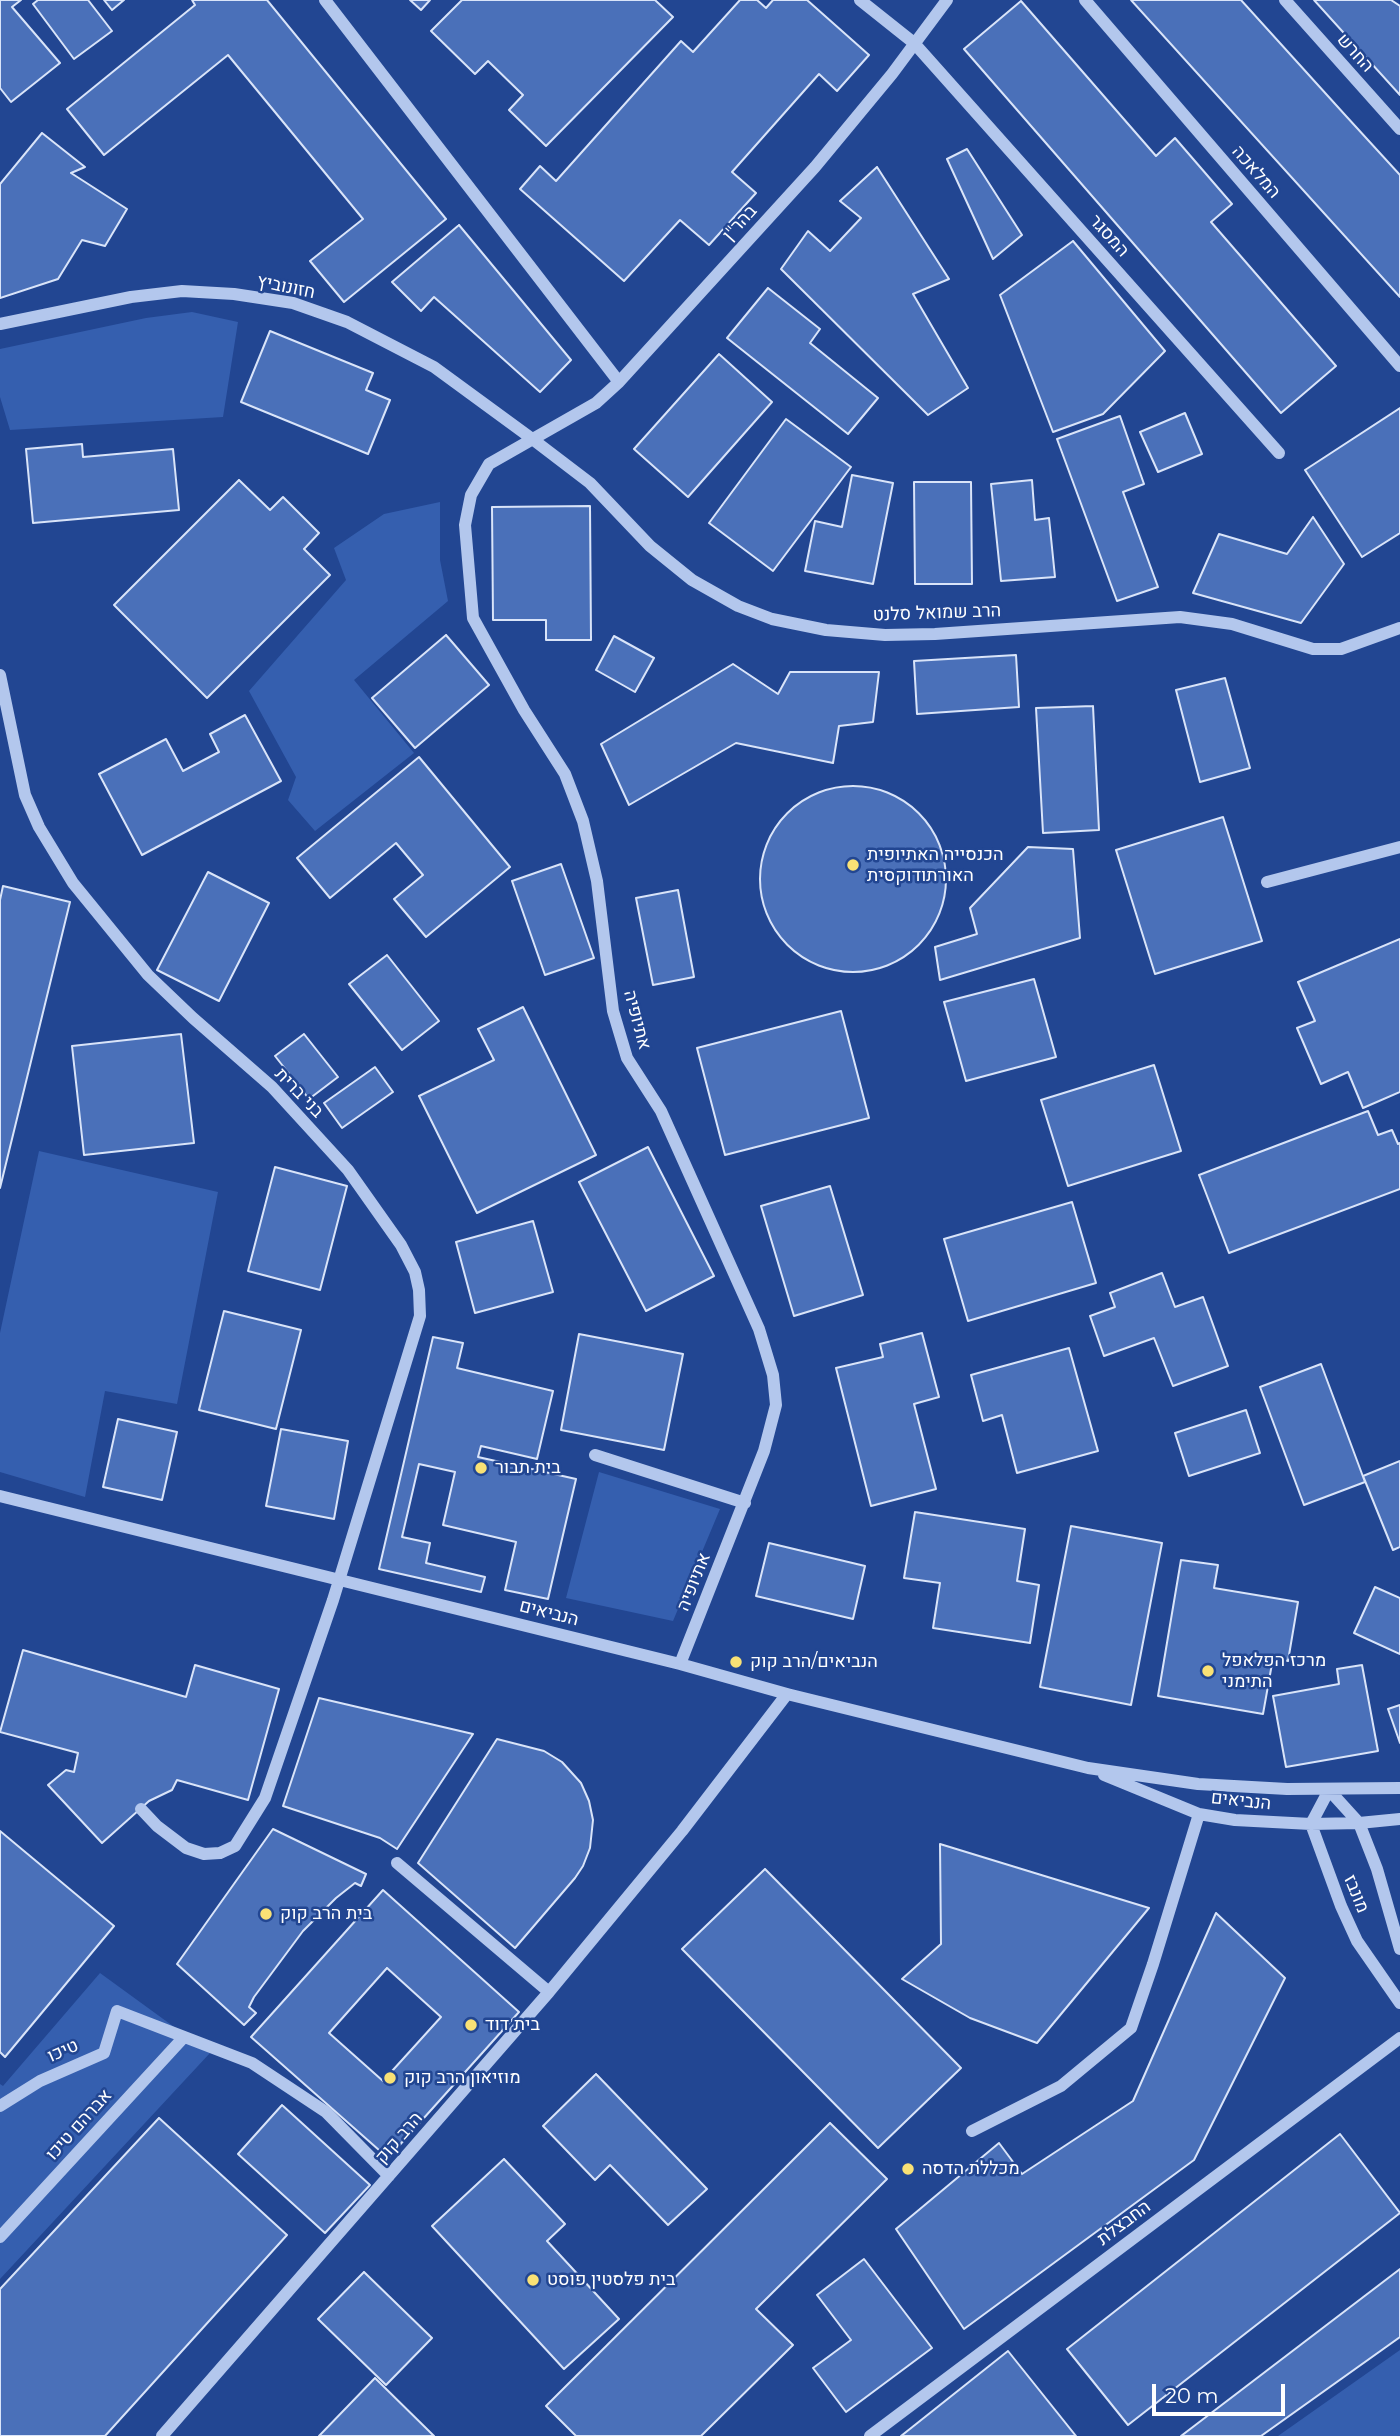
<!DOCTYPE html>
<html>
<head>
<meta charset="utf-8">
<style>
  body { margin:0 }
  #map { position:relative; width:1400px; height:2436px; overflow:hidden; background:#224692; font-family:Montserrat,sans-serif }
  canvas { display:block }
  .scale { position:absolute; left:1152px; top:2384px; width:133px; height:32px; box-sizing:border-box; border:4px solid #fff; border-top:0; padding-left:9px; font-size:21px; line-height:24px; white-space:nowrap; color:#fff; -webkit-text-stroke:5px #224692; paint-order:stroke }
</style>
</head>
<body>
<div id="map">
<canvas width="1400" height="2436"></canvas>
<div class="scale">20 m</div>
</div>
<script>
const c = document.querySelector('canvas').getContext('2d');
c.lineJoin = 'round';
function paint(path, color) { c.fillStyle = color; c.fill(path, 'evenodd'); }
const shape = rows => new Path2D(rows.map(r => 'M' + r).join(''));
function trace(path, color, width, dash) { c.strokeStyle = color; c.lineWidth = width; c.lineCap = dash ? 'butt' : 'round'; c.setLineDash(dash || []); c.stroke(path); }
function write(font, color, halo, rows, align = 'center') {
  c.font = font + ' Montserrat,Heebo,sans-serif'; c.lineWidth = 5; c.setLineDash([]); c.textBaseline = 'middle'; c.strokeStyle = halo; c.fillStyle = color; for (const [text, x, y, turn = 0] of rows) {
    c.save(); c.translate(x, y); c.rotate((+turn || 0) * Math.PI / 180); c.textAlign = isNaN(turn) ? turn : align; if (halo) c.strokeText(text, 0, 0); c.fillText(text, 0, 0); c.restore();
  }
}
const green = shape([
  [192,312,238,322,223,417,10,430,0,397,0,349,146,318],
  [440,502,440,560,448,601,354,680,414,753,315,831,288,800,296,777,249,691,346,580,334,548,384,514],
  [39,1151,218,1192,177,1404,105,1391,85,1497,0,1472,0,1333],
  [599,1472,720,1509,673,1621,566,1598],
  [100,1973,210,2053,0,2279,0,2084,3,2086],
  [1400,2350,1400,2436,1278,2436]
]);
const building = shape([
  [0,0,21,0,12,7,60,63,11,102,0,88,0,0],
  [38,0,88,0,112,31,74,59,33,4,38,0],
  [104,0,124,0,112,10,104,0],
  [192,0,267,0,446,219,344,302,310,261,363,219,228,55,104,155,67,109,195,5,192,0],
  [410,0,430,0,421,10,410,0],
  [462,0,655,0,673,17,546,146,509,110,523,95,488,61,475,74,431,31,462,0],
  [740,0,757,0,766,8,773,0,807,0,869,55,837,91,819,74,732,172,756,193,709,245,680,220,624,281,520,189,540,166,556,181,681,41,693,52,740,0],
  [1131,0,1241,0,1346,116,1400,175,1400,297,1131,0],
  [1314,0,1391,0,1400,6,1400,95,1314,0],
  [1021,1,1156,156,1175,138,1232,204,1211,222,1336,366,1281,413,964,49,1021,1],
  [42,133,85,167,71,173,127,209,105,246,82,240,58,279,0,298,0,184,42,133],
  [967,149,1022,235,993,259,947,159,967,149],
  [877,167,949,279,913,294,968,388,928,415,781,269,808,231,830,251,861,218,840,201,877,167],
  [459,225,571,360,540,392,434,297,421,311,392,282,459,225],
  [1073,241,1165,351,1103,414,1053,432,1000,295,1073,241],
  [768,288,820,329,810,343,878,398,848,434,727,338,768,288],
  [270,331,373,373,366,390,390,400,368,454,241,402,270,331],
  [719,354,772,402,688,497,634,449,719,354],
  [1400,408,1400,533,1362,557,1305,470,1400,408],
  [1185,413,1202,454,1158,472,1140,432,1185,413],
  [1120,416,1144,484,1123,492,1158,587,1117,601,1057,439,1120,416],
  [786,419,851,467,773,571,709,523,786,419],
  [82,444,83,457,173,449,179,510,33,523,26,449,82,444],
  [852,475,893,483,873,584,805,571,815,521,842,527,852,475],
  [239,480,270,510,283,497,319,533,304,549,330,575,207,698,114,605,239,480],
  [1032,480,1035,520,1049,518,1055,577,1001,581,991,484,1032,480],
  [914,482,971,482,972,584,915,584,914,482],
  [590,506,591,640,546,640,546,620,493,620,492,507,590,506],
  [1313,517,1344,564,1301,623,1193,593,1219,534,1287,554,1313,517],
  [446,635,489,685,415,748,372,698,446,635],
  [614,636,654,658,635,692,596,670,614,636],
  [1016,655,1019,707,917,714,914,661,1016,655],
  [733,664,778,694,790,672,879,672,873,722,839,726,833,763,736,743,629,805,601,744,733,664],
  [1225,678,1250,768,1200,782,1176,690,1225,678],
  [1093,706,1099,830,1043,833,1036,708,1093,706],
  [245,715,281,781,142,855,99,774,166,739,183,771,219,752,210,734,245,715],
  [419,757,510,867,426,937,394,899,423,875,396,843,330,898,297,858,419,757],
  '760 879a93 93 0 1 1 186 0a93 93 0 1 1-186 0Z',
  [1223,817,1262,941,1155,974,1116,850,1223,817],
  [1028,847,1073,849,1080,938,940,980,935,947,977,934,970,908,1028,847],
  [561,864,594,958,545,975,512,881,561,864],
  [208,872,269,903,219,1001,157,970,208,872],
  [3,886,70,902,0,1188,0,900,3,886],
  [678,890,694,977,653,985,636,898,678,890],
  [1400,939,1400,1092,1363,1108,1348,1072,1321,1084,1297,1028,1315,1021,1298,982,1400,939],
  [387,955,439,1021,402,1050,349,984,387,955],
  [1034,979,1056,1057,966,1081,944,1002,1034,979],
  [523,1007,596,1155,477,1213,419,1096,494,1060,478,1029,523,1007],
  [841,1011,869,1118,725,1155,697,1048,841,1011],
  [181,1034,194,1143,84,1155,72,1046,181,1034],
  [304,1034,338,1077,309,1099,275,1056,304,1034],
  [1154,1065,1181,1151,1068,1186,1041,1100,1154,1065],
  [375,1067,393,1092,342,1128,324,1103,375,1067],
  [1368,1111,1378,1135,1392,1130,1398,1144,1400,1143,1400,1189,1229,1253,1199,1175,1368,1111],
  [648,1147,714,1276,646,1311,579,1182,648,1147],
  [275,1167,347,1186,320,1290,248,1271,275,1167],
  [830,1186,863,1295,794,1316,761,1206,830,1186],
  [1072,1202,1096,1283,968,1321,944,1239,1072,1202],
  [533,1221,553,1292,475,1313,456,1242,533,1221],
  [1162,1273,1175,1307,1203,1297,1228,1366,1173,1386,1154,1338,1104,1356,1090,1316,1115,1307,1110,1293,1162,1273],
  [224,1311,301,1330,276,1429,199,1410,224,1311],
  [922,1333,939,1397,914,1404,936,1489,871,1506,836,1368,883,1357,880,1344,922,1333],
  [579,1334,683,1354,664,1450,561,1430,579,1334],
  [433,1337,463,1343,457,1368,553,1391,537,1459,481,1446,478,1457,576,1479,548,1599,505,1590,516,1542,443,1525,455,1472,419,1464,402,1537,430,1543,426,1563,485,1577,481,1592,379,1569,433,1337],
  [1069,1348,1098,1451,1017,1473,1002,1415,983,1421,971,1375,1069,1348],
  [1321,1364,1365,1482,1304,1505,1260,1387,1321,1364],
  [1246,1410,1260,1453,1189,1476,1175,1433,1246,1410],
  [118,1419,177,1432,162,1500,103,1487,118,1419],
  [281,1429,348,1441,334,1519,266,1506,281,1429],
  [1400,1461,1400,1547,1393,1550,1363,1476,1400,1461],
  [915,1512,1025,1529,1017,1581,1039,1585,1030,1643,933,1628,940,1583,904,1578,915,1512],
  [1071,1526,1162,1543,1131,1705,1040,1687,1071,1526],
  [769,1543,865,1566,853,1619,756,1596,769,1543],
  [1181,1560,1218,1565,1214,1588,1298,1602,1288,1661,1273,1658,1263,1714,1158,1696,1181,1560],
  [1375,1587,1400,1598,1400,1654,1354,1633,1375,1587],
  [23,1650,186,1697,195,1665,279,1689,248,1800,177,1780,172,1790,149,1801,102,1843,48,1785,66,1770,74,1772,78,1753,0,1732,23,1650],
  [1362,1665,1378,1751,1286,1767,1273,1696,1339,1684,1337,1669,1362,1665],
  [319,1698,473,1734,397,1849,380,1838,283,1806,319,1698],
  [1400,1705,1400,1743,1388,1709,1400,1705],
  [497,1739,544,1751,562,1762,581,1783,589,1801,593,1820,590,1848,583,1866,575,1878,515,1948,418,1863,497,1739],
  [273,1829,366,1874,361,1886,355,1883,336,1898,303,1931,254,1997,249,2007,256,2013,244,2025,177,1964,273,1829],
  [0,1831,114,1926,5,2057,0,2052,0,1831],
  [940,1844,1149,1908,1037,2043,970,2018,902,1979,941,1944,940,1844],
  [765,1869,961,2068,878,2148,682,1949,765,1869],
  [383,1890,519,2012,388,2158,251,2037,383,1890],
  [387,1968,441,2017,383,2081,329,2033,387,1968],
  [1216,1913,1285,1978,1194,2160,964,2329,896,2229,999,2143,1022,2174,1133,2101,1216,1913],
  [596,2074,707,2189,668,2225,610,2165,595,2180,543,2126,596,2074],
  [282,2105,370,2185,325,2233,238,2154,282,2105],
  [159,2118,287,2235,105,2436,0,2436,0,2289,159,2118],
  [830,2123,887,2179,756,2309,793,2345,701,2436,576,2436,546,2406,830,2123],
  [1340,2134,1400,2213,1128,2425,1067,2349,1340,2134],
  [504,2159,565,2224,547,2241,619,2319,564,2369,432,2226,504,2159],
  [864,2259,932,2348,846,2412,813,2368,851,2340,817,2295,864,2259],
  [1400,2269,1400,2337,1261,2436,1181,2436,1400,2269],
  [364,2272,432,2338,386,2385,318,2319,364,2272],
  [1008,2351,1076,2436,901,2436,1008,2351],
  [375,2378,434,2436,319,2436,375,2378]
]);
const minor = shape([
  [325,0,619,382],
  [860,0,914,43,1279,453],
  [1085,0,1400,366],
  [1285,0,1400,129],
  [0,324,131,297,182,291,234,294,293,303,347,322,434,367,531,438,590,483,650,546,692,580,738,606,772,619,826,630,885,635,935,634,1180,617,1232,624,1313,649,1341,649,1400,628],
  [0,675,25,795,39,827,73,883,148,975,193,1018,272,1087,348,1170,401,1245,415,1272,419,1290,420,1316,333,1600,265,1798,235,1846,220,1853,204,1854,186,1848,157,1826,141,1809],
  [1267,882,1400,847],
  [595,1455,745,1503],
  [0,1496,680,1664,787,1694,1088,1768,1198,1784,1287,1789,1400,1788],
  [680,1664,764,1451,776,1405,773,1375,759,1329,661,1111,627,1058,613,1011,597,881,583,821,565,774,524,710,473,618,465,525,471,495,489,464,596,403,619,382,815,167,892,74,947,0],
  [1104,1775,1199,1814,1235,1820,1311,1824,1359,1823,1400,1819],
  [1329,1790,1311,1824,1341,1906,1357,1941,1400,2003],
  [1329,1790,1359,1823,1377,1869,1400,1949],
  [397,1863,549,1992],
  [0,2106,40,2081,104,2053,117,2011,252,2063,326,2112,389,2176],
  [972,2131,1061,2086,1131,2028,1153,1964,1199,1814],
  [0,2237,184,2037],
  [162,2436,549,1992,682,1831,787,1694],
  [870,2436,1400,2038]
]);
const markers = [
  [853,865,7,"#f9e175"],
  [481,1468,7,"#f9e175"],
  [736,1662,7,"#f9e175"],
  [1208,1671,7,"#f9e175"],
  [266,1914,7,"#f9e175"],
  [471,2025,7,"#f9e175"],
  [390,2078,7,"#f9e175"],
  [908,2169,7,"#f9e175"],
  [533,2280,7,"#f9e175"]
];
const streetNames = [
  ["החרש",1355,53,48],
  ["המלאכה",1256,172,49],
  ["בהר\"ן",740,223,-48],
  ["המסגר",1109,236,48],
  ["חזונוביץ",286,287,12],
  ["הרב שמואל סלנט",937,613,-2],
  ["אתיופיה",637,1020,75],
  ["בני ברית",299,1093,46],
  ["אתיופיה",694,1582,-68],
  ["הנביאים",549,1613,14],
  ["הנביאים",1241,1801,6],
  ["מונבז",1356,1894,68],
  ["טיכו",63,2051,-24],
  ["אברהם טיכו",79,2125,-48],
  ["הרב קוק",399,2138,-49],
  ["החבצלת",1124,2223,-37]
];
const poiNames = [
  ["הכנסייה האתיופית",867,855],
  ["האורתודוקסית",867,876],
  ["בית תבור",495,1468],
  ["מרכז הפלאפל",1222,1661],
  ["התימני",1222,1682],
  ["הנביאים/הרב קוק",750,1662],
  ["בית הרב קוק",280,1914],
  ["בית דוד",485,2025],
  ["מוזיאון הרב קוק",404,2078],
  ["מכללת הדסה",922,2169],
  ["בית פלסטין פוסט",547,2280]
];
paint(green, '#355faf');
paint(building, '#4a70b9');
trace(building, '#d9e4f9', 2);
trace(minor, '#b3c7ed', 12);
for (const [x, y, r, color] of markers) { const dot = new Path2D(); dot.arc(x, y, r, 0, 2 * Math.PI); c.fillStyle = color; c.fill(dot); trace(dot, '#224692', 2.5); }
write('18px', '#fff', '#224692', streetNames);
write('18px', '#fff', '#224692', poiNames, 'left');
</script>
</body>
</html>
